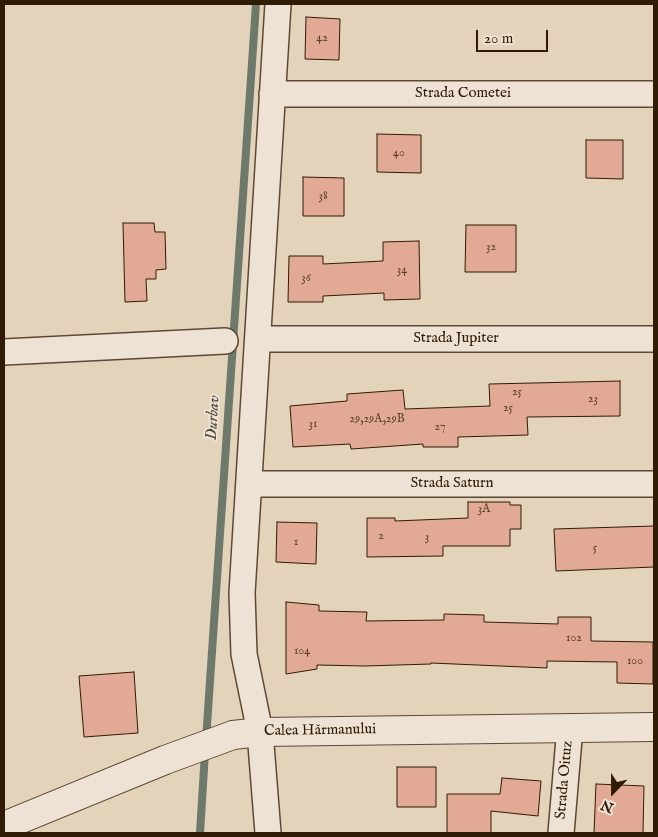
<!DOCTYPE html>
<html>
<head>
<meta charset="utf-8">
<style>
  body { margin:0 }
  #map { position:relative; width:658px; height:837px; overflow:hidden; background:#e4d3bb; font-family:"IM FELL English",serif }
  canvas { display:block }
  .frame { position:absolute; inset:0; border:5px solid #301b04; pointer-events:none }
  .north { position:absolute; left:588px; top:767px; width:50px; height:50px; -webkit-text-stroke:4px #ede2d3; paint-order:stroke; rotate:202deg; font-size:14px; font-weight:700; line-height:20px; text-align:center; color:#301b04 }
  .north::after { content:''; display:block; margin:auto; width:18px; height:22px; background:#301b04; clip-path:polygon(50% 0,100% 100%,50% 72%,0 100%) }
  .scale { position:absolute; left:476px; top:30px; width:72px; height:22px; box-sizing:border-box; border:2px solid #301b04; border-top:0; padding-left:6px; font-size:15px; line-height:18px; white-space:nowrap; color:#301b04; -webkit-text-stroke:4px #ede2d3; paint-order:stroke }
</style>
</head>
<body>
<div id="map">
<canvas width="658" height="837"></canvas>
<div class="frame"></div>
<div class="north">N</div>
<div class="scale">20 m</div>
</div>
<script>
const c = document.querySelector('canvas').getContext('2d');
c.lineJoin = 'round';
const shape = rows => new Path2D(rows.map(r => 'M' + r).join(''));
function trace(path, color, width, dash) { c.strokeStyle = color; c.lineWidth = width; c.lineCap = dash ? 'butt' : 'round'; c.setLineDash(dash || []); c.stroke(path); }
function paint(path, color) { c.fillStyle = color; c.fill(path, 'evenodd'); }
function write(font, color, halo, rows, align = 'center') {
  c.font = font + ' "IM FELL English",serif'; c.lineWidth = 4; c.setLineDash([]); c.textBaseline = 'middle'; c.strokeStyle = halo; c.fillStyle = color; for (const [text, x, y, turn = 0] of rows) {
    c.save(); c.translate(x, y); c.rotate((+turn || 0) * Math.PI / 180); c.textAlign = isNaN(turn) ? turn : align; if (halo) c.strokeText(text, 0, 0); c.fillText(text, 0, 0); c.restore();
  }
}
const stream = shape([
  [206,740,256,4],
  [200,833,205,752]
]);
const building = shape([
  [306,17,340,19,339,60,305,59,306,17],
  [377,134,421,135,421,173,377,172,377,134],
  [586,140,623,140,623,179,586,178,586,140],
  [303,177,344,178,344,216,303,216,303,177],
  [123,223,154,223,155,232,165,232,166,269,156,270,156,279,146,279,147,301,125,302,123,223],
  [466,225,516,225,516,272,465,272,466,225],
  [419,241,420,299,384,300,384,293,323,296,323,302,288,302,289,256,323,256,323,264,383,261,383,242,419,241],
  [620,381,620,416,527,417,528,435,458,437,458,447,423,447,423,444,351,449,350,444,293,447,290,406,347,401,347,394,403,390,405,409,490,406,489,384,620,381],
  [468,502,510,502,510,505,521,505,521,529,510,529,510,546,443,546,443,556,367,557,367,518,395,518,395,521,468,518,468,502],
  [277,522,317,523,316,564,276,562,277,522],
  [654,526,654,567,556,571,554,529,654,526],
  [286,602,319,605,319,611,367,612,366,621,444,620,444,614,484,615,484,622,558,624,558,617,591,617,591,641,653,642,653,684,617,683,617,662,547,661,547,668,431,663,431,664,365,666,317,665,317,669,286,674,286,602],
  [134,672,138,733,84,737,79,676,134,672],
  [397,767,436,767,436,807,397,807,397,767],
  [502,778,541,781,538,816,491,811,491,833,447,833,447,794,500,794,502,778],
  [596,784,644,786,643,833,594,833,596,784]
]);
const minor = shape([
  [272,94,654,94],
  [258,339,654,339],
  [4,352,225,341],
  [250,484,654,484],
  [268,833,260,732,244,654,242,593,278,4],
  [561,833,570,727]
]);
const tertiary = shape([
  [4,826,165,760,233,735,260,732,654,727]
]);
const numberNames = [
  ["42",322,39],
  ["40",399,154],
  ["38",323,197],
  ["32",491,248],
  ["34",402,271],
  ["36",306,279],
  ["25",517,393],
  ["23",593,400],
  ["25",508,409],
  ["29,29A,29B",377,420],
  ["31",313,425],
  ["27",440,428],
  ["3A",484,510],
  ["2",381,537],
  ["3",427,538],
  ["1",296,543],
  ["5",595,549],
  ["102",574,639],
  ["104",302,652],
  ["100",635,662]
];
const streetNames = [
  ["Strada Cometei",463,94],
  ["Strada Jupiter",456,339],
  ["Strada Saturn",452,484],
  ["Calea Hărmanului",320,731,-1],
  ["Strada Oituz",565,780,-85]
];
const waterNames = [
  ["Durbav",214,418,-86]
];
trace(stream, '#6d796b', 8);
paint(building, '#e1a996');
trace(building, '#301b04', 1);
trace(minor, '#5d4932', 28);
trace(tertiary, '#5d4932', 30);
trace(minor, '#ede2d3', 25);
trace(tertiary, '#ede2d3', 28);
write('12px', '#5c3e28', null, numberNames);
write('15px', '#301b04', '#ede2d3', streetNames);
write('italic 16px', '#4e4a38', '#ede2d3', waterNames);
</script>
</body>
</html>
